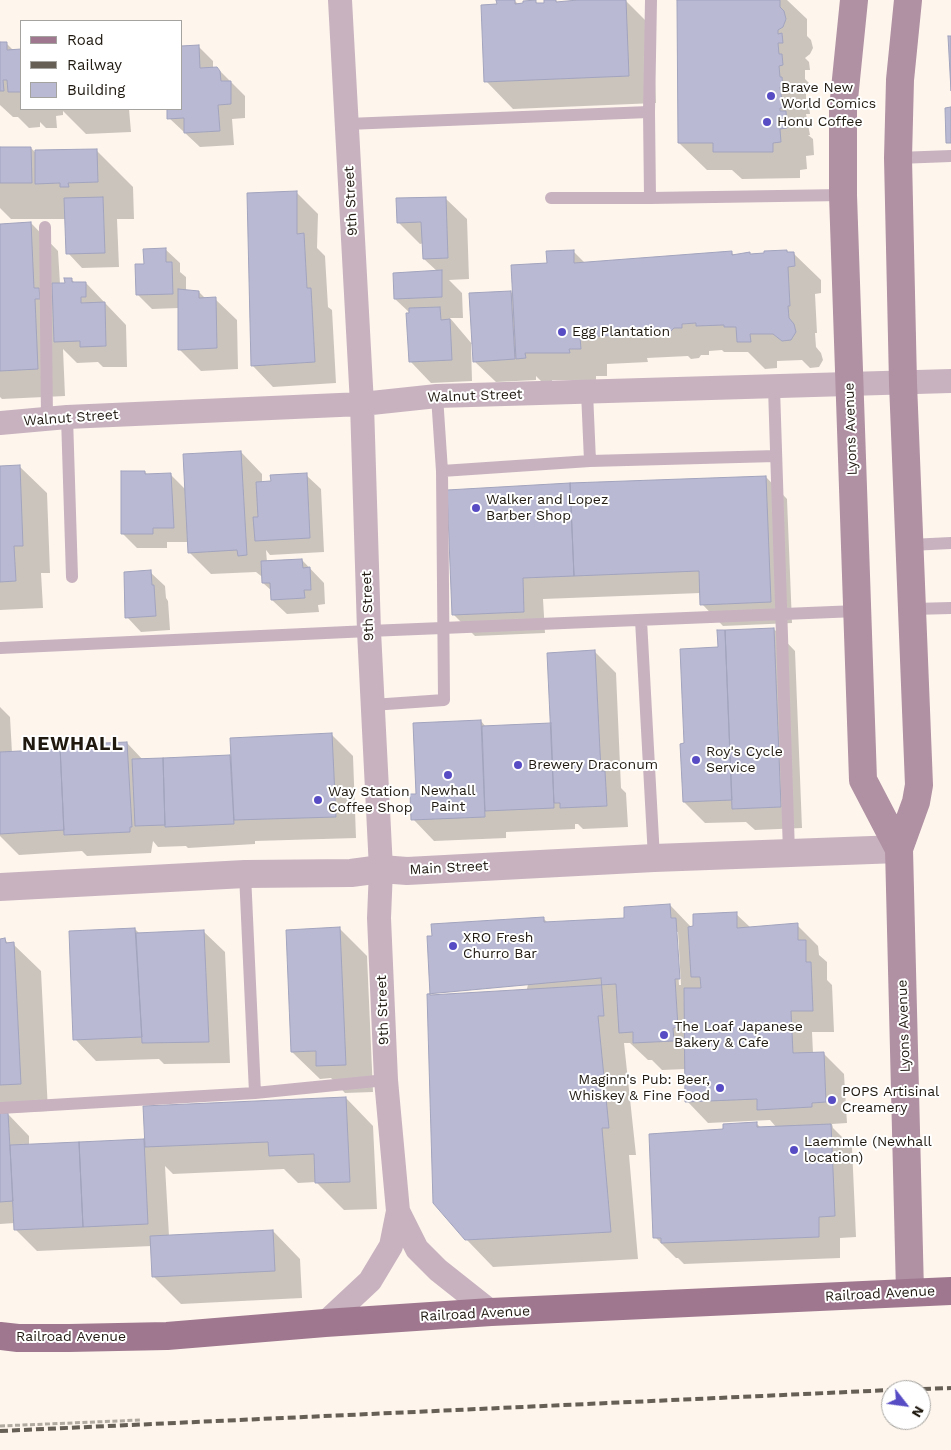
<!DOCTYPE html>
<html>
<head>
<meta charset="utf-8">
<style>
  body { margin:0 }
  #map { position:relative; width:951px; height:1450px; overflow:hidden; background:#fef6ed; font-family:"Work Sans",sans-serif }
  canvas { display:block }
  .legend { position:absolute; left:20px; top:20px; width:162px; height:90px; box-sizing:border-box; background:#fff; border:1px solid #a5a39f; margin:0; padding:6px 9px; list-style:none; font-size:15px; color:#1f1910 }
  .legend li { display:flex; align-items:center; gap:10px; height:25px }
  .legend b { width:25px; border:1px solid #a5a39f }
  .north { position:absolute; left:881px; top:1380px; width:50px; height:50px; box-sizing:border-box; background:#fff; border:1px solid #a5a39f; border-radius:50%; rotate:120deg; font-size:14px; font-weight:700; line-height:20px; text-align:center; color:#1f1910 }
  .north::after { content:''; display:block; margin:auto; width:18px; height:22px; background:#574cc4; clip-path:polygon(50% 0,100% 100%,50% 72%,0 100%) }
</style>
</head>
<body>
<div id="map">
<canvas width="951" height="1450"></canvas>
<ul class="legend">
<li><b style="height:6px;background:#9f788f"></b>Road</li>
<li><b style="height:6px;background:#665f56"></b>Railway</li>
<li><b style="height:14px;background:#b9b9d4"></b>Building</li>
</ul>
<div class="north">N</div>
</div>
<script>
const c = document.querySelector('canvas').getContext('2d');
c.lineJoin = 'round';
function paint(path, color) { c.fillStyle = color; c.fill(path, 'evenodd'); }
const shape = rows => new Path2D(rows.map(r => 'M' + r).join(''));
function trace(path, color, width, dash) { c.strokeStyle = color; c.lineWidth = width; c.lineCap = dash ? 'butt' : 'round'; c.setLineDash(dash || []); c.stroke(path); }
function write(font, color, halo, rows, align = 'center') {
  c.font = font + ' "Work Sans",sans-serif'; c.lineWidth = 4; c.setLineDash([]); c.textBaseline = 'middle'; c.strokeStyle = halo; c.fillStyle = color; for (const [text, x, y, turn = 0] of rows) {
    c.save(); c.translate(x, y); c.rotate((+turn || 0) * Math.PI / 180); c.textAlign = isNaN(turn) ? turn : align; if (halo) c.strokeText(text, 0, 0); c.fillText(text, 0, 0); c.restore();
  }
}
const shadow = shape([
  [505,0,514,0,519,5,536,2,538,5,556,1,558,3,579,0,625,0,653,28,656,103,513,109,486,81,498,5],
  [678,0,787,0,807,19,807,36,811,40,813,48,810,54,805,58,809,62,810,70,805,70,805,79,809,83,810,92,806,93,806,103,809,106,810,114,806,114,810,135,808,135,813,139,814,155,806,156,807,169,800,170,800,178,742,179,732,170,707,170,679,143],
  [0,43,6,43,14,51,21,51,21,109,129,109,131,132,86,134,63,111,63,115,56,116,57,128,46,128,40,122,40,127,29,128,18,117,13,117,0,105],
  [198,46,213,61,213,69,220,71,245,96,245,118,232,119,234,145,200,147,169,118,168,109,181,109],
  [0,148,31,148,36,153,97,151,133,187,134,219,117,219,119,267,82,268,68,253,66,219,11,219,0,208],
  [296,192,318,214,317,248,325,256,328,307,332,310,336,383,273,387,252,365],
  [445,198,467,219,469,279,449,280,462,293,463,318,450,318,472,344,471,344,472,381,431,383,410,361,411,314,395,299,438,272,424,259,424,243,420,244,398,222],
  [31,223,58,251,60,284,66,284,72,280,76,284,86,283,126,325,127,367,103,367,98,362,77,363,63,349,65,396,2,399,0,397,0,225],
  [165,249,180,263,180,272,186,277,186,291,199,292,206,299,215,299,237,320,238,369,201,371,179,349,179,308,152,309,138,295,145,265],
  [573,251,585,263,731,252,735,256,765,255,787,251,789,253,793,253,821,280,821,293,815,294,817,333,815,333,816,347,821,353,823,360,819,367,810,368,802,360,777,361,777,368,765,369,748,352,724,352,722,350,709,351,709,355,701,355,699,358,691,359,688,356,647,358,648,362,607,364,607,376,596,376,596,380,552,380,553,385,545,385,536,376,536,380,496,382,474,361,511,292,514,296,548,264],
  [241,452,262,474,262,483,272,482,306,475,321,489,324,552,270,555,266,550,267,562,302,560,324,583,325,604,318,605,319,612,287,614,272,600,272,591,263,583,263,576,261,576,256,572,211,574,190,553,189,542,167,542,167,548,137,548,123,534,145,472,148,475,171,475,186,490],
  [19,466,47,493,50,573,41,573,43,608,0,610,0,467],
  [766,477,787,499,792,623,723,626,702,604,701,593,543,599,545,633,475,636,453,614,519,487],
  [150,572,165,586,166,598,168,601,170,630,141,632,127,617],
  [774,629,795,651,802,828,755,830,746,822,705,823,684,802,685,744,719,648],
  [595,652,616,673,621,788,626,793,628,827,583,829,578,824,575,824,575,829,506,832,506,838,434,841,413,819,417,795,481,721,486,727,552,725],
  [0,707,10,717,12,753,62,750,127,743,143,760,232,756,332,735,353,756,356,838,255,841,255,844,188,848,186,846,158,847,153,841,151,853,87,856,82,851,19,855,0,836],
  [670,905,692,928,736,914,751,928,797,925,818,946,819,955,827,962,827,980,832,985,834,1032,812,1032,813,1053,823,1053,844,1074,847,1123,832,1124,833,1128,852,1147,856,1237,840,1238,840,1258,684,1264,678,1258,676,1258,655,1237,725,1131,757,1124,761,1128,777,1128,770,1120,708,1123,687,1101,686,1069,662,1070,652,1060,648,1060,630,1043,624,1043,636,1155,629,1155,638,1259,493,1267,466,1239,544,919,548,923,626,919],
  [676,932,678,932,681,985,679,985],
  [339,928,367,956,373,1092,345,1093,331,1078,320,1079,292,1052],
  [135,929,140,934,203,931,225,952,230,1063,164,1064,159,1059,96,1061,75,1039],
  [0,940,5,940,9,944,13,944,41,971,48,1111,7,1113,29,1136,29,1146,143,1140,146,1143,346,1098,373,1126,377,1209,344,1210,316,1182,298,1183,284,1169,173,1174,165,1166,169,1236,273,1231,300,1259,302,1298,181,1304,153,1276,152,1246,37,1251,15,1229,15,1223,0,1224]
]);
const building = shape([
  [496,0,515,0,515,4,523,3,523,1,536,0,536,3,544,3,544,0,556,0,556,2,578,0,626,0,629,76,484,82,481,5,497,4,496,0],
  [677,0,780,0,780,7,784,11,786,19,783,27,778,30,778,34,782,33,783,43,778,43,779,54,782,54,783,65,779,66,780,77,782,77,783,87,780,87,783,108,780,108,780,111,786,111,787,128,780,129,781,142,773,143,773,152,713,152,713,143,678,143,677,0],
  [948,36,951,36,951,91,948,36],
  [0,42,7,42,7,50,21,49,21,92,8,92,7,80,3,80,4,91,0,91,0,42],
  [199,45,200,68,217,67,220,71,221,81,231,81,231,104,218,105,220,131,184,133,184,118,167,119,167,109,181,109,181,46,199,45],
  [951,107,951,143,946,143,945,108,951,107],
  [0,147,31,147,32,183,0,183,0,147],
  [97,149,98,182,68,183,69,187,60,187,60,183,35,184,35,150,97,149],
  [297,191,297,234,304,233,307,288,311,288,315,362,251,366,247,193,297,191],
  [103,197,105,253,66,254,64,198,103,197],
  [446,197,448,258,423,259,421,222,397,223,396,198,446,197],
  [31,222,34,288,39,288,40,299,35,299,38,369,0,371,0,224,31,222],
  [166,248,166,262,172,262,173,294,136,295,135,264,144,264,143,249,166,248],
  [574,250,574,263,732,251,732,255,750,252,750,254,764,253,764,251,787,250,787,252,794,252,795,266,788,267,790,306,788,306,789,318,794,324,796,332,791,340,782,341,773,334,750,334,751,342,737,342,736,327,724,327,724,325,696,326,696,323,682,324,682,328,674,328,671,331,662,332,660,329,621,331,621,335,580,337,581,349,569,349,570,353,525,353,526,358,516,359,511,265,547,263,546,251,574,250],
  [442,270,442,297,394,299,393,273,442,270],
  [64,278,72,278,72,282,86,282,86,297,81,297,81,303,105,302,106,346,80,347,80,341,54,342,52,283,65,283,64,278],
  [178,289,199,291,199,298,216,297,217,348,178,350,178,289],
  [511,291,515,359,473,362,469,293,511,291],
  [440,307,441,320,450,319,452,360,409,362,406,313,409,313,409,308,440,307],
  [241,451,247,555,238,556,237,550,188,553,183,454,241,451],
  [20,465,23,546,14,546,16,581,0,582,0,466,20,465],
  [121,471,145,471,145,474,171,473,174,528,153,528,153,534,121,534,121,471],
  [307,473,310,538,255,541,253,517,258,517,256,482,271,481,270,475,307,473],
  [766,476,771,602,700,605,699,571,574,576,570,483,766,476],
  [570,483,574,576,523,578,524,612,452,615,447,490,570,483],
  [302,559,303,568,310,567,311,590,304,590,305,598,271,600,270,583,262,583,261,561,302,559],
  [151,570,152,585,154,585,156,616,125,618,124,572,151,570],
  [774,628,781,807,732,809,725,630,774,628],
  [717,630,725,630,732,800,683,802,680,744,684,743,680,649,718,647,717,630],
  [595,650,601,771,605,771,607,806,560,808,560,803,554,803,547,653,595,650],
  [481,720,485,817,411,820,410,794,416,794,413,723,481,720],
  [551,723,554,808,485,811,482,726,551,723],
  [332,733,336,817,234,820,230,738,332,733],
  [127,742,132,827,130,827,130,832,64,835,60,745,127,742],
  [60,749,64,830,0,834,0,752,60,749],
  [230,755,234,824,165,827,163,758,230,755],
  [163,758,165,825,135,826,132,759,163,758],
  [670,904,671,918,676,918,680,979,675,979,678,1027,673,1028,674,1041,633,1043,633,1032,619,1033,616,984,430,995,427,936,432,936,431,924,544,917,544,922,624,918,624,907,670,904],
  [737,912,737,928,798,923,798,940,806,940,806,962,811,962,813,1011,791,1011,793,1053,824,1052,826,1102,812,1103,812,1107,757,1110,757,1099,685,1102,684,988,701,988,700,977,691,977,688,927,693,926,693,914,737,912],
  [340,927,346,1065,316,1066,316,1051,291,1052,286,930,340,927],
  [135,928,142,1037,73,1040,69,931,135,928],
  [204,930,209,1042,142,1043,136,933,204,930],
  [5,938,6,943,14,942,21,1084,0,1085,0,939,5,938],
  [601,978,604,1016,598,1016,609,1128,602,1128,611,1232,465,1240,433,1203,427,994,601,978],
  [346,1097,350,1182,315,1183,314,1154,269,1156,268,1142,145,1147,143,1106,346,1097],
  [0,1113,8,1113,13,1201,0,1202,0,1113],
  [757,1122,757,1127,831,1124,835,1216,819,1217,819,1237,661,1243,661,1238,653,1238,649,1134,723,1129,723,1124,757,1122],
  [144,1139,148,1224,83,1227,79,1142,144,1139],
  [79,1142,83,1227,14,1230,10,1145,79,1142],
  [273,1230,275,1271,152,1277,150,1236,273,1230]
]);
const path = shape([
  [0,1426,141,1420]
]);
const service = shape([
  [651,0,649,112,650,198,843,195],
  [347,124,649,112],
  [898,158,951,156],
  [551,198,650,198],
  [45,227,47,420],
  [774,388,789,853],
  [587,392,590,461],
  [67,417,72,577],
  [442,471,590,461,776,456],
  [910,545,951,543],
  [913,609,951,608],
  [641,620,654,858],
  [0,648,369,631,857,611],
  [372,705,444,700,442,471,437,396],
  [245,874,255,1093],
  [0,1108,255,1093,386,1080]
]);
const minor = shape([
  [0,423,67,417,362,404,437,396,951,381],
  [398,1211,417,1249,438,1270,491,1312],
  [325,1323,370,1281,391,1246,398,1211,386,1080,379,918,381,869,369,631,362,404,340,0]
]);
const tertiary = shape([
  [0,887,245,874,351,873,381,869,407,871,654,858,899,849]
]);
const secondary = shape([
  [854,0,843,109,843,195,863,780,899,849],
  [908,0,900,80,898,158,903,383,919,785,916,802,899,849,910,1292]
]);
const primary = shape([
  [0,1336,18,1338,69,1338,167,1336,325,1323,491,1312,951,1291]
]);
const rail = shape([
  [899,1390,951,1388],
  [0,1431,891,1390]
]);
const markers = [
  [771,96,5,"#574cc4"],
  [767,122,5,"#574cc4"],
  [562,332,5,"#574cc4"],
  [476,508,5,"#574cc4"],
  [696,760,5,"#574cc4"],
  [518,765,5,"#574cc4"],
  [448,775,5,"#574cc4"],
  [318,800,5,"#574cc4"],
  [453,946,5,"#574cc4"],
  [664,1035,5,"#574cc4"],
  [720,1088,5,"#574cc4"],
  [832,1100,5,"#574cc4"],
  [794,1150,5,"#574cc4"]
];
const poiNames = [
  ["Brave New",781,88],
  ["World Comics",781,104],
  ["Honu Coffee",777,122],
  ["Egg Plantation",572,332],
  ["Walker and Lopez",486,500],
  ["Barber Shop",486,516],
  ["Roy's Cycle",706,752],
  ["Service",706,768],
  ["Brewery Draconum",528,765],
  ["Newhall",448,791,"center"],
  ["Paint",448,807,"center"],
  ["Way Station",328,792],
  ["Coffee Shop",328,808],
  ["XRO Fresh",463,938],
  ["Churro Bar",463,954],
  ["The Loaf Japanese",674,1027],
  ["Bakery & Cafe",674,1043],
  ["Maginn's Pub: Beer,",710,1080,"right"],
  ["Whiskey & Fine Food",710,1096,"right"],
  ["POPS Artisinal",842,1092],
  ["Creamery",842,1108],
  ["Laemmle (Newhall",804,1142],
  ["location)",804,1158]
];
const streetNames = [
  ["9th Street",351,201,-93],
  ["Walnut Street",475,396,-2],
  ["Walnut Street",71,418,-4],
  ["Lyons Avenue",851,429,-92],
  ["9th Street",368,606,-92],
  ["Main Street",449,868,-3],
  ["9th Street",383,1010,-92],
  ["Lyons Avenue",904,1026,-92],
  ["Railroad Avenue",880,1294,-3],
  ["Railroad Avenue",475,1314,-3],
  ["Railroad Avenue",71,1337]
];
const districtNames = [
  ["NEWHALL",73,744]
];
paint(shadow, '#0003');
paint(building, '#b9b9d4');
trace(building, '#a2a3bd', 1);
trace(path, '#b1aaa1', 3, [5, 2.5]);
trace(service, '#c8b2bf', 12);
trace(minor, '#c8b2bf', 24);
trace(tertiary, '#c8b2bf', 28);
trace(secondary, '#b090a3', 28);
trace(primary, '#9f788f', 28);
trace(rail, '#665f56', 4, [8, 4]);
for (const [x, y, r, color] of markers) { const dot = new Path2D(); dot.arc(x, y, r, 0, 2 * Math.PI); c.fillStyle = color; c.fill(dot); trace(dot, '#fff', 2); }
write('14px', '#1f1910', '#fff', poiNames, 'left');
write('14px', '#1f1910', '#fff', streetNames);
c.letterSpacing = '1px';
write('bold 19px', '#1f1910', '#fff', districtNames);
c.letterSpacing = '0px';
</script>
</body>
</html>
